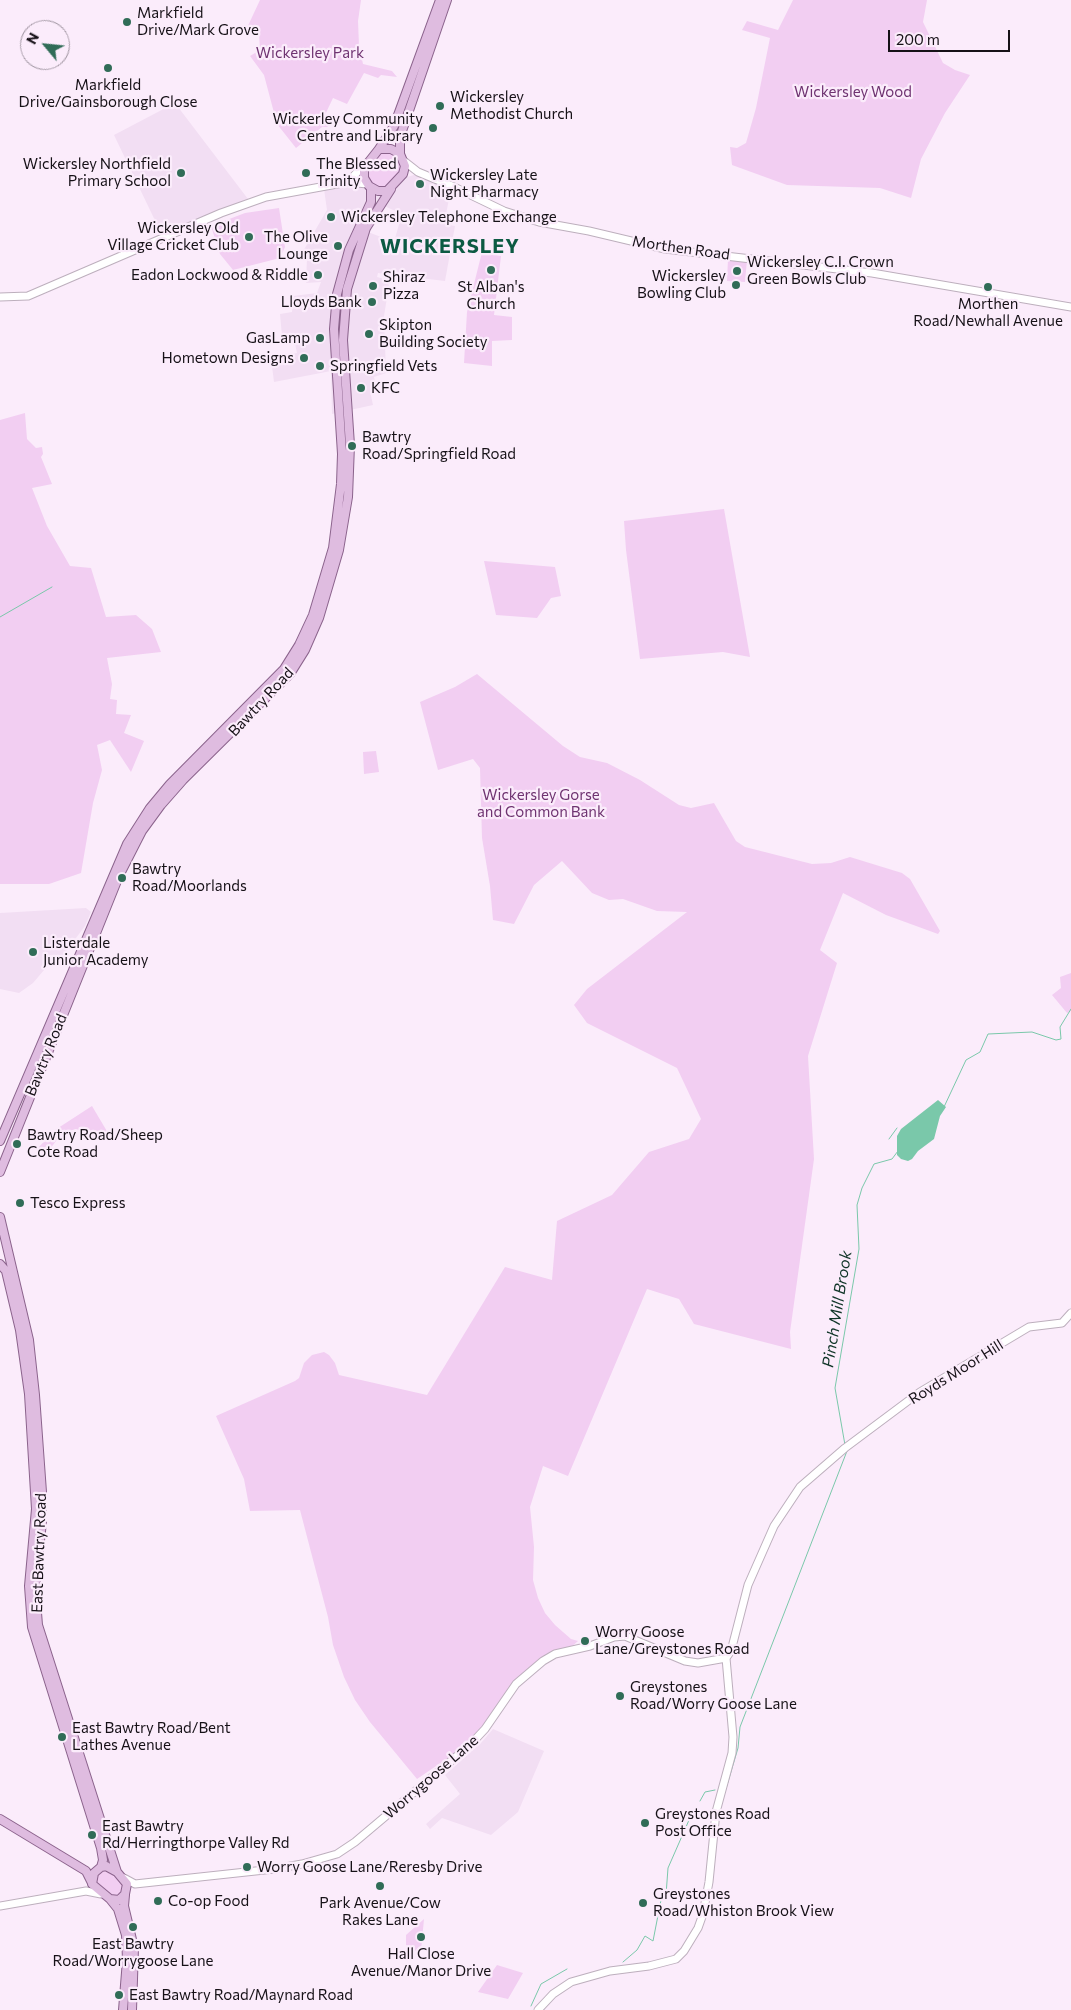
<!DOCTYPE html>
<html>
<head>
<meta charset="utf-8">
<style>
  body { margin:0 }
  #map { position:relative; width:1071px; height:2010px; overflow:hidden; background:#fbecfb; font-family:Commissioner,sans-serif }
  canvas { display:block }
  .north { position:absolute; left:20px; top:20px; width:50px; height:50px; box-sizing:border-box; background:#fbecfb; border:1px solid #9f94a0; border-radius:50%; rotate:298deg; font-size:14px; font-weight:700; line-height:20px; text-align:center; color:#161117 }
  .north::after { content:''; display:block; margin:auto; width:18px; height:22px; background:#306c57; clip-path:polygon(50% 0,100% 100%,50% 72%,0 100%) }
  .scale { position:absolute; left:888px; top:30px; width:122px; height:22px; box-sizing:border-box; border:2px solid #161117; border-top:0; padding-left:6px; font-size:15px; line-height:18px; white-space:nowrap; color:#161117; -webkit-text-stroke:4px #fbecfb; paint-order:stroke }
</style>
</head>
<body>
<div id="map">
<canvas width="1071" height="2010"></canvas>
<div class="north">N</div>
<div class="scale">200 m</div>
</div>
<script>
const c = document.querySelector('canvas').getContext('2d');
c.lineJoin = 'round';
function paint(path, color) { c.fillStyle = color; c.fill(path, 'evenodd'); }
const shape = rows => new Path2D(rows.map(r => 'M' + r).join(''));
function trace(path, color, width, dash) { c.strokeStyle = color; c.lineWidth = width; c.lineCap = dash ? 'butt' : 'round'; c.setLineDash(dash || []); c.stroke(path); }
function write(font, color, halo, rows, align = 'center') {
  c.font = font + ' Commissioner,sans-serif'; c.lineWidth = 4.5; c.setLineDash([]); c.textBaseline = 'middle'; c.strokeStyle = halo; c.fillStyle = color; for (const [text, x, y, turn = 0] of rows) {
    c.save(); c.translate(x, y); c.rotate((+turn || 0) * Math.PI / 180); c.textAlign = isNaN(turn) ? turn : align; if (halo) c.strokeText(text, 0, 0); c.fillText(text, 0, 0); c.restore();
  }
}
const built = shape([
  [175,103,248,199,162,235,114,135],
  [417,174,451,189,444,224,455,226,445,281,378,273,377,277,384,279,389,285,384,316,386,373,374,377,377,390,370,391,373,405,332,414,331,371,274,382,271,358,297,353,293,334,282,336,280,314,292,312,293,296,317,293,321,282,306,283,307,258,302,253,327,210,324,189,352,183,391,193,404,178],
  [382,205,402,214,394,242,368,232],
  [86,908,91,912,85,926,64,954,50,963,33,983,19,993,0,989,0,913],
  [493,1729,544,1751,518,1812,491,1835,442,1818,430,1829,426,1824,460,1794,445,1775,481,1743]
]);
const green = shape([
  [260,0,361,0,358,21,359,46,363,64,392,71,397,77,381,75,378,78,364,73,347,104,333,98,323,119,328,127,322,127,296,148,277,124,264,75,250,56,260,50,259,34,246,30],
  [793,0,927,0,923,22,943,63,955,70,970,75,945,113,921,159,911,198,880,188,787,185,732,165,730,147,737,148,746,143,756,108,770,38,742,30,747,21,778,30],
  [390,152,397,156,401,164,400,173,387,187,374,186,368,180,367,170,378,154],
  [279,208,285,247,280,258,233,270,220,254,211,226,245,213],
  [482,252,501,256,494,315,512,317,512,340,492,341,492,366,464,363,467,312],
  [728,259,747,260,745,282,727,281],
  [25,413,27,439,36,448,42,447,43,454,41,457,52,484,32,488,47,526,70,566,91,568,106,617,136,615,152,629,161,652,107,658,112,684,110,699,117,700,116,714,131,715,124,733,144,741,131,772,110,740,97,745,102,770,93,803,81,873,49,884,0,884,0,420],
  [724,509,750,657,723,652,640,659,626,550,624,521],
  [484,561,555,567,561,596,551,598,537,618,496,615],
  [477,674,563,746,580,757,607,763,640,780,679,805,691,808,714,803,736,841,745,847,812,864,831,863,850,857,902,873,910,879,940,931,938,934,886,915,843,893,820,950,837,963,808,1056,814,1159,790,1332,791,1349,694,1324,679,1299,647,1289,568,1476,543,1466,530,1507,534,1547,533,1580,538,1598,545,1613,555,1625,571,1639,578,1641,569,1649,545,1656,528,1669,511,1687,486,1724,467,1745,417,1779,370,1722,355,1700,344,1677,333,1645,328,1617,300,1510,250,1511,244,1479,216,1416,295,1381,299,1378,304,1363,312,1355,324,1352,329,1355,335,1363,339,1375,427,1395,505,1267,552,1280,557,1221,612,1195,649,1152,689,1139,701,1119,677,1068,587,1023,574,1005,587,989,687,912,657,911,623,899,609,900,592,893,562,861,534,885,514,924,493,920,490,886,482,838,480,768,473,759,438,770,420,702,455,687],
  [376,751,379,772,364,774,363,752],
  [1071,973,1071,1011,1067,1013,1052,995,1061,988,1060,977],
  [92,1106,108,1133,106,1138,76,1129,62,1133,50,1149,38,1148,55,1130],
  [107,1870,123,1883,123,1889,118,1895,111,1895,97,1885,94,1876,99,1871],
  [424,1919,421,1951,418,1952,406,1945,406,1935],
  [497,1965,523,1973,508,1999,478,1992]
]);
const water = shape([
  [938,1100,946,1107,940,1116,934,1139,918,1151,912,1159,908,1161,901,1159,897,1155,897,1136,901,1129]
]);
const stream = shape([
  [0,617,52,587],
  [944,1107,966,1060,980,1052,988,1034,1032,1032,1056,1040,1061,1039,1060,1027,1071,1009],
  [889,1139,897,1128],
  [845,1445,835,1388,859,1249,857,1205,862,1188,874,1164,892,1159,898,1151],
  [725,1792,738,1748,740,1727,847,1451],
  [700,1801,705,1792,715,1790],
  [623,1962,637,1950,645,1936,653,1941,661,1900,666,1895,668,1868,693,1811],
  [531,2006,541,1984,567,1969]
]);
const secondary = shape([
  [404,161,418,172,452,186,504,211,539,222,589,231,665,249,872,273,1071,307],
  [348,182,366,163],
  [0,297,28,296,221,213,266,197,348,182,367,184],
  [124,1878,135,1884,274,1869,302,1864,337,1854,355,1842,470,1745,485,1729,516,1684,543,1661,555,1654,590,1646,614,1637,625,1636,685,1661,698,1663,726,1658,731,1651,748,1585,774,1526,800,1487,845,1448,920,1392,1029,1327,1062,1323,1071,1313],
  [0,1906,86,1891,101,1894],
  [538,2010,553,1994,571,1982,610,1971,649,1966,676,1959,684,1951,698,1928,703,1914,709,1882,716,1812,732,1753,733,1737,726,1658]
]);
const primary = shape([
  [379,149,394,126,440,0],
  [400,154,391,149,379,149,364,168,364,178,369,186,378,191,387,191,403,174,405,166,400,154,400,137,447,0],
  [0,1141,127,844,150,808,170,784,284,669,299,645,313,615,333,548,341,484,342,454,334,329,337,294,349,250,371,202,371,188],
  [0,1172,119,876,142,831,161,805,183,780,290,674,305,650,319,618,339,550,348,497,350,445,343,340,347,289,366,228,391,189],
  [0,1217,29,1340,35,1395,42,1492,42,1522,35,1588,38,1625,117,1872],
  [0,1264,6,1271,20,1330,29,1394,36,1509,29,1586,32,1627,101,1848,103,1860,101,1867],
  [0,1819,86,1871,92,1883],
  [106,1866,117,1872,127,1884,125,1894,119,1900,110,1899,92,1884,94,1873,101,1867,106,1866],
  [125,1895,124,1906,134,1948,132,2010],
  [110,1899,118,1909,126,1935,127,1960,123,2010]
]);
const markers = [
  [127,22,5,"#306c57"],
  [108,68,5,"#306c57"],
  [440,106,5,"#306c57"],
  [433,128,5,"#306c57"],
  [181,173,5,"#306c57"],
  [306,173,5,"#306c57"],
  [420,184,5,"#306c57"],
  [331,217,5,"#306c57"],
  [249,237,5,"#306c57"],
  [338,246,5,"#306c57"],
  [491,270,5,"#306c57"],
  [737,271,5,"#306c57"],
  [318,275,5,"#306c57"],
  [736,285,5,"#306c57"],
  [373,286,5,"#306c57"],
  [988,287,5,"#306c57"],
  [372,302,5,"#306c57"],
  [369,334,5,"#306c57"],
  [320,338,5,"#306c57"],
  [304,358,5,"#306c57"],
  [320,366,5,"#306c57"],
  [361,388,5,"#306c57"],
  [352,446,5,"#306c57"],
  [122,878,5,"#306c57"],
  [33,952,5,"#306c57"],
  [17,1144,5,"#306c57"],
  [20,1203,5,"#306c57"],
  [585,1641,5,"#306c57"],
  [620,1696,5,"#306c57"],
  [62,1737,5,"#306c57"],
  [645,1823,5,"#306c57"],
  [92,1835,5,"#306c57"],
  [247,1867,5,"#306c57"],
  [380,1886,5,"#306c57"],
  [158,1901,5,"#306c57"],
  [643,1903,5,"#306c57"],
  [133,1927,5,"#306c57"],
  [421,1937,5,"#306c57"],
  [119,1995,5,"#306c57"]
];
const poiNames = [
  ["Markfield",137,13],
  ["Drive/Mark Grove",137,30],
  ["Markfield",108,85,"center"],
  ["Drive/Gainsborough Close",108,102,"center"],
  ["Wickersley",450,97],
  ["Methodist Church",450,114],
  ["Wickerley Community",423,119,"right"],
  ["Centre and Library",423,136,"right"],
  ["Wickersley Northfield",171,164,"right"],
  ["Primary School",171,181,"right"],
  ["The Blessed",316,164],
  ["Trinity",316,181],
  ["Wickersley Late",430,175],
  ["Night Pharmacy",430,192],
  ["Wickersley Telephone Exchange",341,217],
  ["Wickersley Old",239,228,"right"],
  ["Village Cricket Club",239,245,"right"],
  ["The Olive",328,237,"right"],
  ["Lounge",328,254,"right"],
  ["Wickersley C.I. Crown",747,262],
  ["Green Bowls Club",747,279],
  ["Eadon Lockwood & Riddle",308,275,"right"],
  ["Wickersley",726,276,"right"],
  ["Bowling Club",726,293,"right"],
  ["Shiraz",383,277],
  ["Pizza",383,294],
  ["St Alban's",491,287,"center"],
  ["Church",491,304,"center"],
  ["Lloyds Bank",362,302,"right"],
  ["Morthen",988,304,"center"],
  ["Road/Newhall Avenue",988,321,"center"],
  ["Skipton",379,325],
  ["Building Society",379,342],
  ["GasLamp",310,338,"right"],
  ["Hometown Designs",294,358,"right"],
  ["Springfield Vets",330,366],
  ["KFC",371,388],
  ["Bawtry",362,437],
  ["Road/Springfield Road",362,454],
  ["Bawtry",132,869],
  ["Road/Moorlands",132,886],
  ["Listerdale",43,943],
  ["Junior Academy",43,960],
  ["Bawtry Road/Sheep",27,1135],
  ["Cote Road",27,1152],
  ["Tesco Express",30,1203],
  ["Worry Goose",595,1632],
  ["Lane/Greystones Road",595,1649],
  ["Greystones",630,1687],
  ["Road/Worry Goose Lane",630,1704],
  ["East Bawtry Road/Bent",72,1728],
  ["Lathes Avenue",72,1745],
  ["Greystones Road",655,1814],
  ["Post Office",655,1831],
  ["East Bawtry",102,1826],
  ["Rd/Herringthorpe Valley Rd",102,1843],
  ["Worry Goose Lane/Reresby Drive",257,1867],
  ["Greystones",653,1894],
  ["Road/Whiston Brook View",653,1911],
  ["Co-op Food",168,1901],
  ["Park Avenue/Cow",380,1903,"center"],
  ["Rakes Lane",380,1920,"center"],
  ["East Bawtry",133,1944,"center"],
  ["Road/Worrygoose Lane",133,1961,"center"],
  ["Hall Close",421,1954,"center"],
  ["Avenue/Manor Drive",421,1971,"center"],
  ["East Bawtry Road/Maynard Road",129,1995]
];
const parkNames = [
  ["Wickersley Park",310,53],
  ["Wickersley Wood",853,92],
  ["Wickersley Gorse",541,795],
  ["and Common Bank",541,812]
];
const streetNames = [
  ["Morthen Road",681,248,8],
  ["Bawtry Road",261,702,-47],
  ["Bawtry Road",46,1055,-68],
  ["Royds Moor Hill",956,1372,-32],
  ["East Bawtry Road",39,1553,-88],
  ["Worrygoose Lane",431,1777,-41]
];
const waterNames = [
  ["Pinch Mill Brook",837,1309,-81]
];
const districtNames = [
  ["WICKERSLEY",450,246]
];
paint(built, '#f2def3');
paint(green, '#f2cef2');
paint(water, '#7ac8aa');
trace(stream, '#7ac8aa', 1);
trace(secondary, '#bdafbd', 9);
trace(primary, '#8b638c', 10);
trace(secondary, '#fff', 7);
trace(primary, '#dfbce0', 8);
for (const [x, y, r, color] of markers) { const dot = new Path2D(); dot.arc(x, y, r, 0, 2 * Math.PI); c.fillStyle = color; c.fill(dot); trace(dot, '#fbecfb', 2); }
write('15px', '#161117', '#fbecfb', poiNames, 'left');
write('15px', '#6f3371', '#fbecfb', parkNames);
write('15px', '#161117', '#fbecfb', streetNames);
write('italic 16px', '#103528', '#fbecfb', waterNames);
c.letterSpacing = '1px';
write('bold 20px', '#0c5a43', '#fbecfb', districtNames);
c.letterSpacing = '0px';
</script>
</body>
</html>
